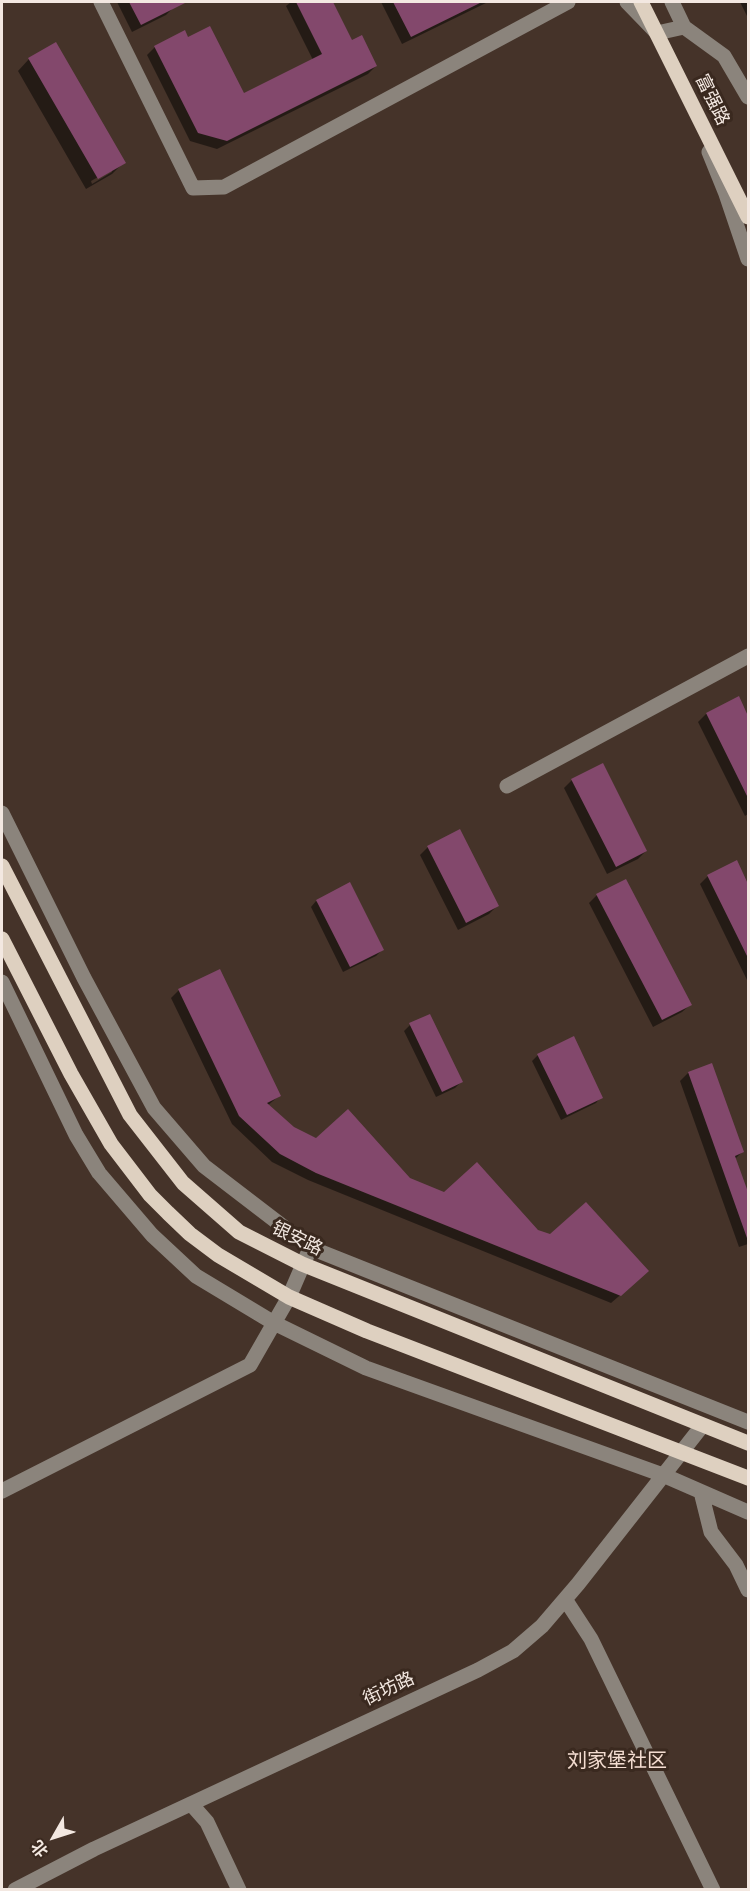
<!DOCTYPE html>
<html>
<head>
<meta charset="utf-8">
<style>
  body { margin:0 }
  #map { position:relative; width:750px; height:1891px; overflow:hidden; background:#453329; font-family:Rubik,"Noto Sans SC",sans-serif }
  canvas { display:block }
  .frame { position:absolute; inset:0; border:3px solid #f3e8e1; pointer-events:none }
  .north { position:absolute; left:24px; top:1807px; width:60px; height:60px; -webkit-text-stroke:4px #3a291f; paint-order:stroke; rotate:231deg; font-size:16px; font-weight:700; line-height:24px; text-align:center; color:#f3e8e1 }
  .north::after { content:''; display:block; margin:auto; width:21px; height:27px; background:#f3e8e1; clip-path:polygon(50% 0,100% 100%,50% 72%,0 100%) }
</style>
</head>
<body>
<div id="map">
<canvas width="750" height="1891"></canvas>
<div class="frame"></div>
<div class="north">北</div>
</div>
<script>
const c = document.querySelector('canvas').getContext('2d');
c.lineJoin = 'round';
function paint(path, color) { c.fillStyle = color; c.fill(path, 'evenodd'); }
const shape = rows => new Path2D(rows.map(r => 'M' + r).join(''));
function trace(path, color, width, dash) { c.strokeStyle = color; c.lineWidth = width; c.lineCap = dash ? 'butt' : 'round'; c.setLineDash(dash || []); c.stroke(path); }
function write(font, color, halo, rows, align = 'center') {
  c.font = font + ' Rubik,"Noto Sans SC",sans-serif'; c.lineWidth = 6; c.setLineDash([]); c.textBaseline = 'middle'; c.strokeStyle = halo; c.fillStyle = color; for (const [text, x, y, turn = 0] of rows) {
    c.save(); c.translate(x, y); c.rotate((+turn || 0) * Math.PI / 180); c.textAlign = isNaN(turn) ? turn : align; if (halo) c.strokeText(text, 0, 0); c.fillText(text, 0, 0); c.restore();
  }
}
const shadow = shape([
  [117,2,172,2,174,7,166,15,132,32],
  [291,2,331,2,351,42,376,66,368,74,217,149,190,141,147,55,155,47,188,39,243,95,313,60,286,6],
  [381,2,488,2,402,44],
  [740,2,748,2,748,18],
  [29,59,124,162,112,174,86,189,18,71],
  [112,169,112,172,92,184,91,181],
  [738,698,748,719,748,814,745,816,698,722,706,714],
  [572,780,646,851,638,859,607,874,564,788],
  [428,847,497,906,489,914,458,930,420,855],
  [736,862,748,887,748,982,700,884,708,876],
  [597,895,690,1005,682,1012,653,1027,589,903],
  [316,901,382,950,376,956,343,972,311,907],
  [179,990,279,1096,267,1106,293,1128,409,1179,537,1231,639,1279,611,1303,308,1180,272,1162,232,1124,171,998],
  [410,1025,461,1082,455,1088,436,1097,404,1031],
  [538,1055,601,1097,596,1103,561,1120,532,1061],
  [711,1065,742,1152,735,1159,748,1197,748,1244,739,1247,680,1081,688,1073]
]);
const building = shape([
  [129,2,187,2,141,25],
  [296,2,333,2,352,40,362,35,377,66,227,141,198,133,154,46,185,30,188,37,210,26,244,93,322,54],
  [393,2,482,2,411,37],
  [56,42,126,163,98,179,28,58],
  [739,696,748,716,748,798,706,713],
  [603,763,647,851,616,867,571,779],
  [460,829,499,906,466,923,427,846],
  [737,860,748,884,748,958,707,875],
  [626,879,692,1005,662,1020,596,894],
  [350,882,384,950,350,967,316,900],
  [220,969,281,1096,267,1103,294,1127,316,1138,348,1109,410,1178,444,1192,477,1162,538,1230,550,1234,586,1202,649,1271,621,1296,316,1173,280,1154,239,1116,178,989],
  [430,1014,463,1082,442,1092,409,1023],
  [574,1036,603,1098,567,1115,537,1054],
  [712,1063,744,1152,735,1156,748,1192,748,1238,747,1238,688,1072]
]);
const minor = shape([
  [101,2,193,188,224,187,568,2],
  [627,2,657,33,684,27,724,56,748,97],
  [672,2,684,27],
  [709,152,726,194,748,259],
  [507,786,748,656],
  [2,813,84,978,154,1108,204,1166,311,1248,748,1422],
  [2,982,76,1135,99,1173,152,1235,196,1276,274,1323,366,1368,663,1475,748,1512],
  [2,1491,250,1365,289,1297,308,1253],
  [701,1492,711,1532,736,1565,748,1590],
  [565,1599,591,1639,713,1890],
  [192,1805,207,1822,239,1890],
  [15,1890,94,1849,478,1670,513,1651,542,1626,578,1584,702,1426]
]);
const major = shape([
  [641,2,748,217],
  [2,866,130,1115,183,1183,239,1232,302,1264,748,1443],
  [2,939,71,1074,111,1144,150,1195,168,1213,190,1234,218,1255,289,1297,367,1331,748,1478]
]);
const streetNames = [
  ["富强路",712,100,64],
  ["银安路",297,1239,26],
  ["街坊路",389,1689,-25]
];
const neighbourhoodNames = [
  ["刘家堡社区",617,1761]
];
paint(shadow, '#0007');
paint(building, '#83486c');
trace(minor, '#8b847c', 15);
trace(major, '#ded0c0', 15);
write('18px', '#f3e8e1', '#3a291f', streetNames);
write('20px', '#f3dcd0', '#3a291f', neighbourhoodNames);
</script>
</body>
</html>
